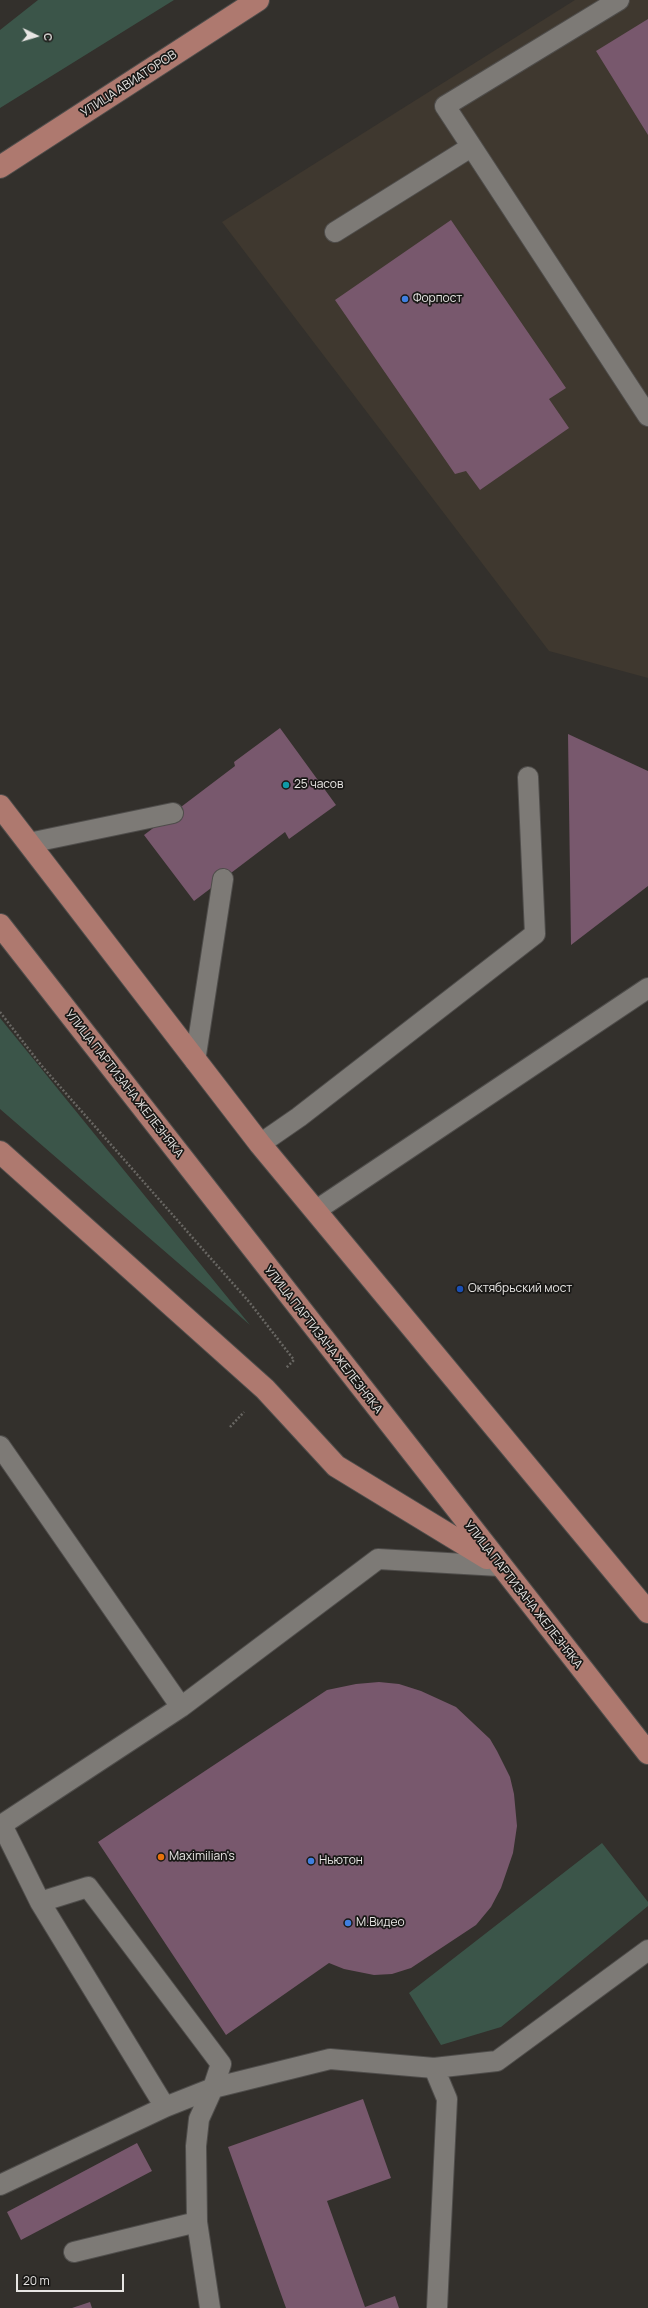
<!DOCTYPE html>
<html>
<head>
<meta charset="utf-8">
<style>
  body { margin:0 }
  #map { position:relative; width:648px; height:2308px; overflow:hidden; background:#33302c; font-family:Manrope,sans-serif }
  canvas { display:block }
  .north { position:absolute; left:16px; top:16px; width:40px; height:40px; -webkit-text-stroke:3px #191816; paint-order:stroke; rotate:95deg; font-size:11px; font-weight:700; line-height:16px; text-align:center; color:#e7e5e3 }
  .north::after { content:''; display:block; margin:auto; width:14px; height:18px; background:#e7e5e3; clip-path:polygon(50% 0,100% 100%,50% 72%,0 100%) }
  .scale { position:absolute; left:16px; top:2274px; width:108px; height:18px; box-sizing:border-box; border:2px solid #e7e5e3; border-top:0; padding-left:5px; font-size:12px; line-height:14px; white-space:nowrap; color:#e7e5e3; -webkit-text-stroke:3px #191816; paint-order:stroke }
</style>
</head>
<body>
<div id="map">
<canvas width="648" height="2308"></canvas>
<div class="north">С</div>
<div class="scale">20 m</div>
</div>
<script>
const c = document.querySelector('canvas').getContext('2d');
c.lineJoin = 'round';
function paint(path, color) { c.fillStyle = color; c.fill(path, 'evenodd'); }
const shape = rows => new Path2D(rows.map(r => 'M' + r).join(''));
function trace(path, color, width, dash) { c.strokeStyle = color; c.lineWidth = width; c.lineCap = dash ? 'butt' : 'round'; c.setLineDash(dash || []); c.stroke(path); }
function write(font, color, halo, rows, align = 'center') {
  c.font = font + ' Manrope,sans-serif'; c.lineWidth = 3.5; c.setLineDash([]); c.textBaseline = 'middle'; c.strokeStyle = halo; c.fillStyle = color; for (const [text, x, y, turn = 0] of rows) {
    c.save(); c.translate(x, y); c.rotate((+turn || 0) * Math.PI / 180); c.textAlign = isNaN(turn) ? turn : align; if (halo) c.strokeText(text, 0, 0); c.fillText(text, 0, 0); c.restore();
  }
}
const built = shape([
  [575,0,648,0,648,678,549,651,222,222]
]);
const green = shape([
  [38,0,174,0,0,108,0,30],
  [0,1018,250,1325,0,1109],
  [602,1843,648,1902,648,1906,501,2027,441,2045,409,1993]
]);
const building = shape([
  [648,19,648,135,596,51],
  [451,220,566,388,549,399,569,428,480,490,466,471,455,474,335,300],
  [280,728,336,805,289,839,285,832,194,901,144,835,235,766,234,762],
  [568,734,648,771,648,886,571,945],
  [379,1682,399,1684,421,1691,456,1707,490,1739,497,1751,510,1777,514,1794,517,1826,513,1853,501,1888,491,1907,476,1925,411,1968,392,1974,374,1975,344,1969,329,1963,226,2035,98,1842,327,1690,356,1684],
  [363,2099,391,2178,327,2201,365,2307,395,2296,399,2308,286,2308,228,2147],
  [137,2143,152,2171,21,2240,7,2212],
  [90,2302,92,2308,72,2308]
]);
const path = shape([
  [0,1012,41,1065,250,1303,294,1360,286,1368],
  [230,1427,244,1412]
]);
const lane = shape([
  [619,0,445,106,648,416],
  [335,232,471,147],
  [29,843,173,813],
  [195,1061,223,879],
  [260,1144,299,1117,535,934,528,777],
  [315,1211,648,988],
  [0,1446,181,1707],
  [2,1825,40,1902,165,2107],
  [0,1826,181,1707,378,1559,499,1566],
  [40,1902,88,1887,221,2064,213,2088,199,2119,196,2146,197,2222,210,2308],
  [434,2068,447,2099,437,2308],
  [0,2185,165,2107,213,2088,330,2059,434,2068,497,2061,648,1950],
  [74,2252,197,2222]
]);
const primary = shape([
  [0,167,258,0],
  [0,806,260,1144,648,1612],
  [0,925,648,1753],
  [0,1152,265,1389,336,1466,487,1558]
]);
const markers = [
  [405,299,4,"#3f7fe0"],
  [286,785,4,"#0f9aa8"],
  [460,1289,4,"#1a4fb4"],
  [161,1857,4,"#e8710a"],
  [311,1861,4,"#3f7fe0"],
  [348,1923,4,"#3f7fe0"]
];
const streetNames = [
  ["УЛИЦА АВИАТОРОВ",129,84,-33],
  ["УЛИЦА ПАРТИЗАНА ЖЕЛЕЗНЯКА",124,1084,52],
  ["УЛИЦА ПАРТИЗАНА ЖЕЛЕЗНЯКА",323,1340,52],
  ["УЛИЦА ПАРТИЗАНА ЖЕЛЕЗНЯКА",523,1595,52]
];
const poiNames = [
  ["Форпост",413,299],
  ["25 часов",294,785],
  ["Октябрьский мост",468,1289],
  ["Maximilian's",169,1857],
  ["Ньютон",319,1861],
  ["М.Видео",356,1923]
];
paint(built, '#3f382f');
paint(green, '#3b5549');
paint(building, '#78586d');
trace(lane, '#4f4d4b', 22);
trace(primary, '#4f4d4b', 24);
trace(path, '#696763', 2.5, [2, 2]);
trace(lane, '#7d7a76', 20);
trace(primary, '#ae796f', 22);
for (const [x, y, r, color] of markers) { const dot = new Path2D(); dot.arc(x, y, r, 0, 2 * Math.PI); c.fillStyle = color; c.fill(dot); trace(dot, '#191816', 1.5); }
write('12px', '#e7e5e3', '#191816', streetNames);
write('12px', '#e7e5e3', '#191816', poiNames, 'left');
</script>
</body>
</html>
